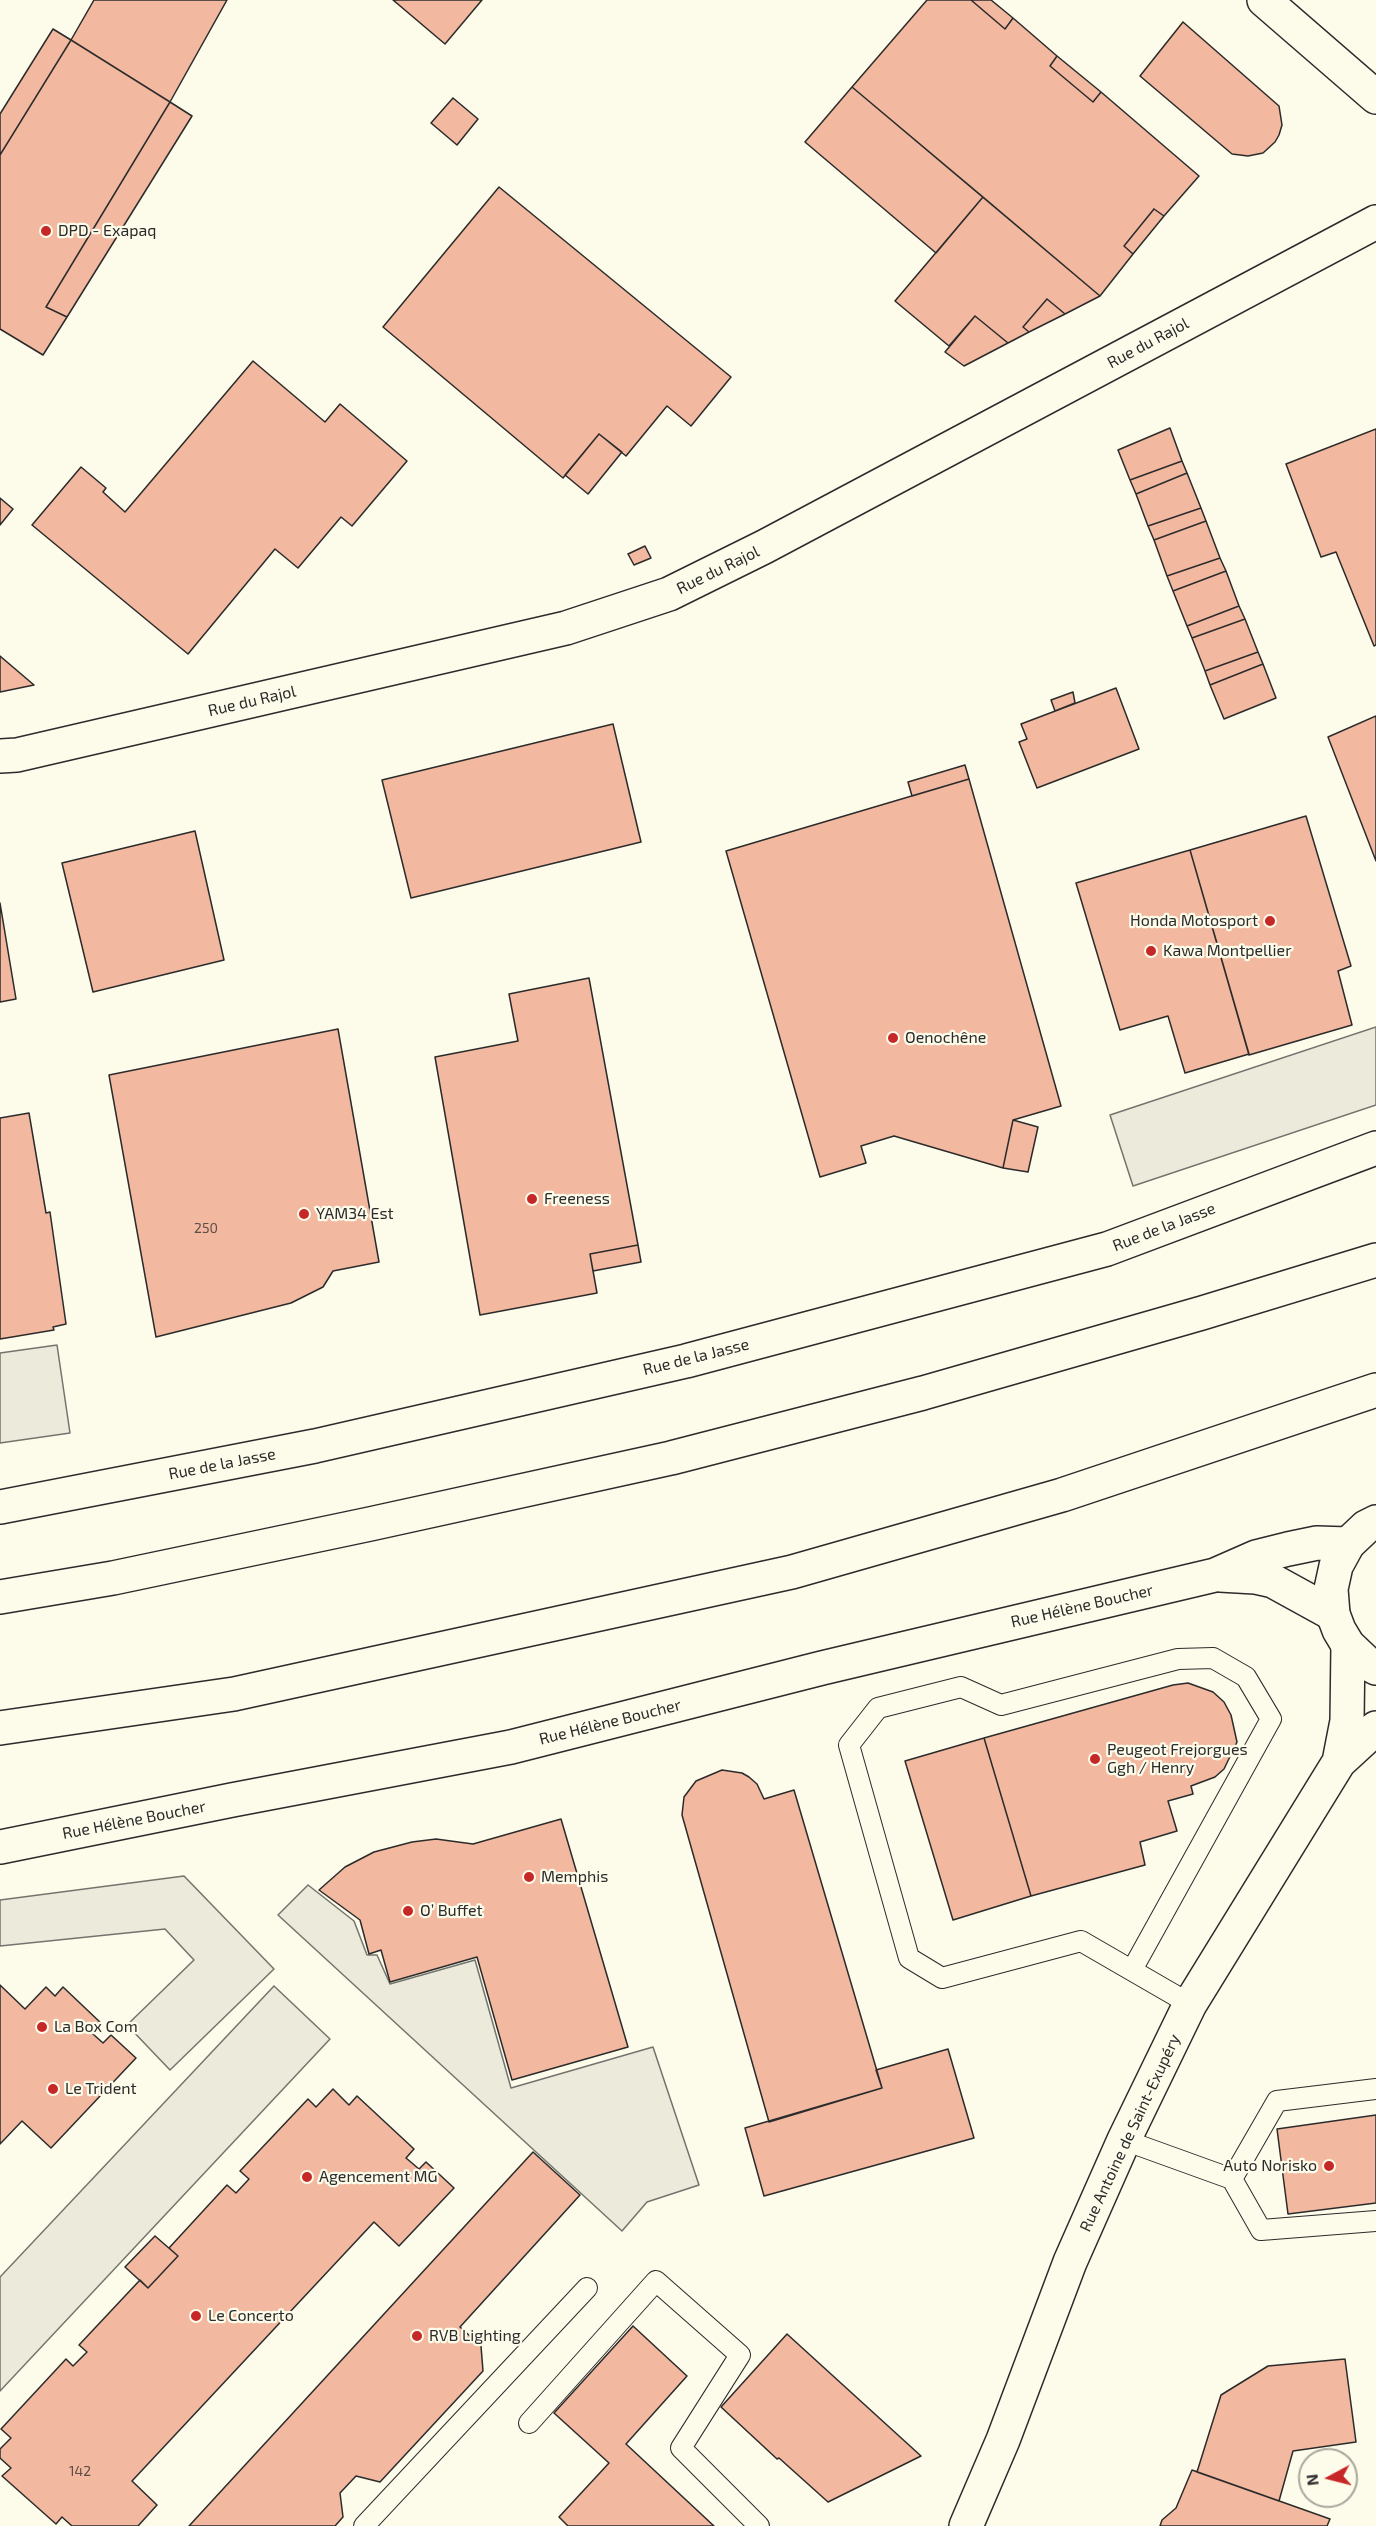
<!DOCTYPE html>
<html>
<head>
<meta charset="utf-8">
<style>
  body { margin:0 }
  #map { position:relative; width:1376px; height:2526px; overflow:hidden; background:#fdfbea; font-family:"Exo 2",sans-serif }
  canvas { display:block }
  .north { position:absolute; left:1298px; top:2448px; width:60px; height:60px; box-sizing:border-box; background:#fdfbea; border:2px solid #a9a89e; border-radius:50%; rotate:263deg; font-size:16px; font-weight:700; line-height:24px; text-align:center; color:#2b2b2b }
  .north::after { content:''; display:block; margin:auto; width:21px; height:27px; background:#c62828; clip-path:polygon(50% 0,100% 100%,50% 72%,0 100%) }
</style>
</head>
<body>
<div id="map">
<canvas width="1376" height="2526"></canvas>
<div class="north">N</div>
</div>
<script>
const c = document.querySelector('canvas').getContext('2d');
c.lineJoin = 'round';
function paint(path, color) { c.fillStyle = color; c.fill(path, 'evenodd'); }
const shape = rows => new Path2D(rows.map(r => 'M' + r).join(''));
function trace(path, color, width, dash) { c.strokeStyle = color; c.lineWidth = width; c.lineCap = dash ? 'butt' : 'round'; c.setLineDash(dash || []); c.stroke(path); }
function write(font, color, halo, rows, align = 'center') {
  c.font = font + ' "Exo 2",sans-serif'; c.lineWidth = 4.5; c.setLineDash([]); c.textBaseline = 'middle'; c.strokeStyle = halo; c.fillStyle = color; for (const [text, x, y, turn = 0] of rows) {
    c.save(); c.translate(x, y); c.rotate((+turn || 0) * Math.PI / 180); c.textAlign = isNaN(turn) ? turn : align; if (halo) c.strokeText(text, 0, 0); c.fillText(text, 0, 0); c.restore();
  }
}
const parking = shape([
  [1376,1027,1376,1105,1133,1186,1110,1115,1376,1027],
  [57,1345,70,1433,0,1443,0,1353,57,1345],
  [184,1876,274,1969,170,2070,127,2025,194,1960,165,1929,0,1946,0,1900,184,1876],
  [308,1885,354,1921,367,1955,377,1955,390,1984,475,1960,511,2088,653,2047,699,2185,647,2202,622,2231,278,1915,308,1885],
  [274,1986,330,2039,0,2391,0,2277,274,1986]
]);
const building = shape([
  [94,0,227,0,170,102,71,40,94,0],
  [393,0,482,0,445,44,393,0],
  [927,0,971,0,1005,29,1013,18,1057,56,1050,66,1093,102,1101,92,1199,176,1164,216,1154,209,1124,246,1133,254,1100,296,852,87,927,0],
  [971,0,991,0,1013,18,1005,29,971,0],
  [1183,22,1279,106,1282,125,1279,135,1275,142,1263,153,1248,156,1232,154,1140,76,1183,22],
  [53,29,71,40,0,155,0,114,53,29],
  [71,40,170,102,46,307,67,317,43,355,0,329,0,155,71,40],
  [1057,56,1101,92,1093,102,1050,66,1057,56],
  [852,87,983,197,936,253,805,142,852,87],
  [453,98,478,119,457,145,431,123,453,98],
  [170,102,192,116,67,317,46,307,170,102],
  [499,187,731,377,691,426,667,406,626,456,599,434,563,478,383,327,499,187],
  [983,197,1100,296,1065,314,1047,299,1023,327,1029,332,1008,343,975,316,949,346,895,301,983,197],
  [1154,209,1164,216,1133,254,1124,246,1154,209],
  [1047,299,1065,314,1029,332,1023,327,1047,299],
  [975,316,1008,343,964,366,945,352,975,316],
  [253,361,325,422,340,404,407,461,352,526,341,517,298,568,275,549,188,654,32,525,81,467,106,488,103,492,125,512,253,361],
  [1170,428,1182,461,1130,480,1118,450,1170,428],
  [1376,429,1376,645,1374,646,1336,552,1321,557,1286,464,1376,429],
  [599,434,622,452,588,494,565,475,599,434],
  [1182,461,1187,473,1136,494,1130,480,1182,461],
  [1187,473,1201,508,1148,526,1136,494,1187,473],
  [0,498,13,509,0,525,0,498],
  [1201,508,1206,521,1154,540,1148,526,1201,508],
  [1206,521,1220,558,1167,576,1154,540,1206,521],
  [645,546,651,558,634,565,628,554,645,546],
  [1220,558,1226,571,1173,591,1167,576,1220,558],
  [1226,571,1239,606,1187,626,1173,591,1226,571],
  [1239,606,1245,619,1192,638,1187,626,1239,606],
  [1245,619,1258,652,1205,671,1192,638,1245,619],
  [1258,652,1263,664,1210,685,1205,671,1258,652],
  [0,656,34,685,0,692,0,656],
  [1263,664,1276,698,1224,719,1210,685,1263,664],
  [1116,688,1139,749,1037,788,1019,742,1027,739,1021,724,1116,688],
  [1073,692,1075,703,1055,711,1051,700,1073,692],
  [1376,716,1376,861,1328,737,1376,716],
  [613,724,641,842,411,898,382,780,613,724],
  [965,765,969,779,912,796,908,782,965,765],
  [969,779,1061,1106,1013,1120,1003,1168,894,1136,861,1146,866,1163,820,1177,726,851,969,779],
  [1306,816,1351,966,1338,971,1352,1025,1249,1055,1190,850,1306,816],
  [195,831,224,960,93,992,62,863,195,831],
  [1190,850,1249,1054,1185,1073,1168,1016,1120,1030,1076,883,1190,850],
  [0,903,16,999,0,1002,0,903],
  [589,978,638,1245,590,1254,597,1293,480,1315,435,1057,518,1041,509,994,589,978],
  [338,1029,379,1262,333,1271,323,1287,291,1303,156,1337,109,1075,338,1029],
  [29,1113,46,1213,50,1212,66,1324,53,1327,54,1330,0,1339,0,1118,29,1113],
  [1013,1120,1038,1127,1028,1172,1003,1168,1013,1120],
  [638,1245,641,1262,593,1271,590,1254,638,1245],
  [1188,1683,1213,1692,1224,1702,1231,1715,1237,1742,1224,1769,1215,1777,1191,1786,1193,1794,1168,1801,1177,1831,1140,1842,1145,1865,1031,1896,984,1738,1173,1685,1188,1683],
  [984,1738,1031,1896,953,1920,905,1761,984,1738],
  [722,1770,742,1773,749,1777,757,1784,764,1799,794,1790,882,2088,769,2122,682,1815,684,1797,696,1781,722,1770],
  [561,1819,628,2047,512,2080,477,1957,390,1982,381,1950,369,1954,360,1920,319,1890,345,1867,374,1852,412,1842,436,1839,473,1844,561,1819],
  [0,1985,25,2009,46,1987,55,1996,63,1987,102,2024,93,2034,103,2043,111,2035,136,2058,51,2148,22,2121,0,2144,0,1985],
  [948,2049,974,2138,764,2196,745,2128,882,2088,876,2070,948,2049],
  [333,2089,349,2105,357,2096,414,2149,406,2158,419,2169,426,2162,454,2188,399,2246,374,2222,132,2481,157,2505,138,2526,72,2526,62,2517,56,2524,2,2476,11,2468,0,2458,0,2449,11,2438,1,2429,66,2359,73,2366,87,2352,79,2345,140,2280,148,2288,178,2256,169,2248,227,2185,236,2193,249,2179,240,2171,308,2099,316,2107,333,2089],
  [1376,2115,1376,2203,1288,2214,1277,2129,1376,2115],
  [533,2152,580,2195,460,2327,481,2346,483,2371,380,2482,356,2476,340,2493,343,2517,335,2526,189,2526,533,2152],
  [155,2236,178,2256,148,2288,125,2267,155,2236],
  [633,2326,687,2376,626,2444,714,2526,568,2526,559,2517,609,2463,554,2413,633,2326],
  [787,2334,921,2456,828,2502,779,2458,777,2459,721,2407,787,2334],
  [1345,2359,1356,2442,1293,2451,1279,2501,1197,2472,1221,2395,1268,2366,1345,2359],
  [1192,2470,1330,2519,1327,2526,1160,2526,1162,2520,1176,2508,1192,2470]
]);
const service = shape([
  [1132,1970,1271,1719,1246,1677,1213,1658,1178,1659,1001,1705,961,1687,878,1708,849,1745,909,1958,942,1978,1081,1941,1190,2004],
  [1124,2140,1232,2179,1261,2230,1376,2221],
  [1232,2179,1277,2101,1376,2089],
  [529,2423,656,2281,740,2355,681,2448,759,2526],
  [364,2526,587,2288]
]);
const minor = shape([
  [1220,1575,1255,1577,1273,1581,1333,1614],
  [1339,1762,1347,1721,1348,1645],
  [0,1847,232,1800,511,1747,822,1668,1215,1575,1256,1557,1288,1549,1317,1543,1348,1544],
  [966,2526,1003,2440,1070,2262,1124,2140,1190,2004,1339,1762,1376,1728]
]);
const tertiary = shape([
  [1264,0,1376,97],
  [0,756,17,755,566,628,669,594,764,547,1376,222],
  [0,1507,315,1446,686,1361,1107,1249,1376,1148],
  [1376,1522,1366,1527,1348,1544,1336,1566,1331,1589,1333,1614,1339,1630,1348,1645,1367,1663,1376,1668]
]);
const trunk = shape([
  [0,1597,113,1578,370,1524,671,1458,923,1393,1202,1313,1376,1260],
  [0,1728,234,1694,792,1572,1062,1495,1376,1390]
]);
const markers = [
  [46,231,6,"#c62828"],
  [1270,921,6,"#c62828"],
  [1151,951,6,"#c62828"],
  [893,1038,6,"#c62828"],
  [532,1199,6,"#c62828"],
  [304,1214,6,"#c62828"],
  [1095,1759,6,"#c62828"],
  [529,1877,6,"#c62828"],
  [408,1911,6,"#c62828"],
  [42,2027,6,"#c62828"],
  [53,2089,6,"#c62828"],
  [1329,2166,6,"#c62828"],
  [307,2177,6,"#c62828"],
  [196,2316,6,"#c62828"],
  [417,2336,6,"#c62828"]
];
const numberNames = [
  ["250",206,1228],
  ["142",80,2471]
];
const poiNames = [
  ["DPD - Exapaq",58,231],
  ["Honda Motosport",1258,921,"right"],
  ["Kawa Montpellier",1163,951],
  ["Oenochêne",905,1038],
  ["Freeness",544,1199],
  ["YAM34 Est",316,1214],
  ["Peugeot Frejorgues",1107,1750],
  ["Ggh / Henry",1107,1768],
  ["Memphis",541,1877],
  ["O’ Buffet",420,1911],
  ["La Box Com",54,2027],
  ["Le Trident",65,2089],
  ["Auto Norisko",1317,2166,"right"],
  ["Agencement MG",319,2177],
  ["Le Concerto",208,2316],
  ["RVB Lighting",429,2336]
];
const streetNames = [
  ["Rue du Rajol",1148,343,-28],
  ["Rue du Rajol",718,570,-26],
  ["Rue du Rajol",252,701,-13],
  ["Rue de la Jasse",1164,1227,-21],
  ["Rue de la Jasse",696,1357,-14],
  ["Rue de la Jasse",222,1464,-11],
  ["Rue Hélène Boucher",1082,1606,-13],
  ["Rue Hélène Boucher",610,1722,-14],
  ["Rue Hélène Boucher",134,1820,-11],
  ["Rue Antoine de Saint-Exupéry",1130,2133,-65]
];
paint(parking, '#eceadb');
trace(parking, '#74746e', 1.5);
paint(building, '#f2b8a0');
trace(building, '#2b2b2b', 1.5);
trace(service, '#2b2b2b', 22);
trace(minor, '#2b2b2b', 36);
trace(tertiary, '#2b2b2b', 36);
trace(trunk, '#2b2b2b', 36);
trace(service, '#fdfbea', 20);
trace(minor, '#fdfbea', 33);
trace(tertiary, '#fdfbea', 33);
trace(trunk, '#fdfbea', 33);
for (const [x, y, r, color] of markers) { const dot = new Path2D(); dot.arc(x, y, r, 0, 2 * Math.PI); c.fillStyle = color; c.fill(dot); trace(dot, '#fdfbea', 2); }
write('14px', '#5d4e48', null, numberNames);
write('16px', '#2b2b2b', '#fdfbea', poiNames, 'left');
write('16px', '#2b2b2b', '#fdfbea', streetNames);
</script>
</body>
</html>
